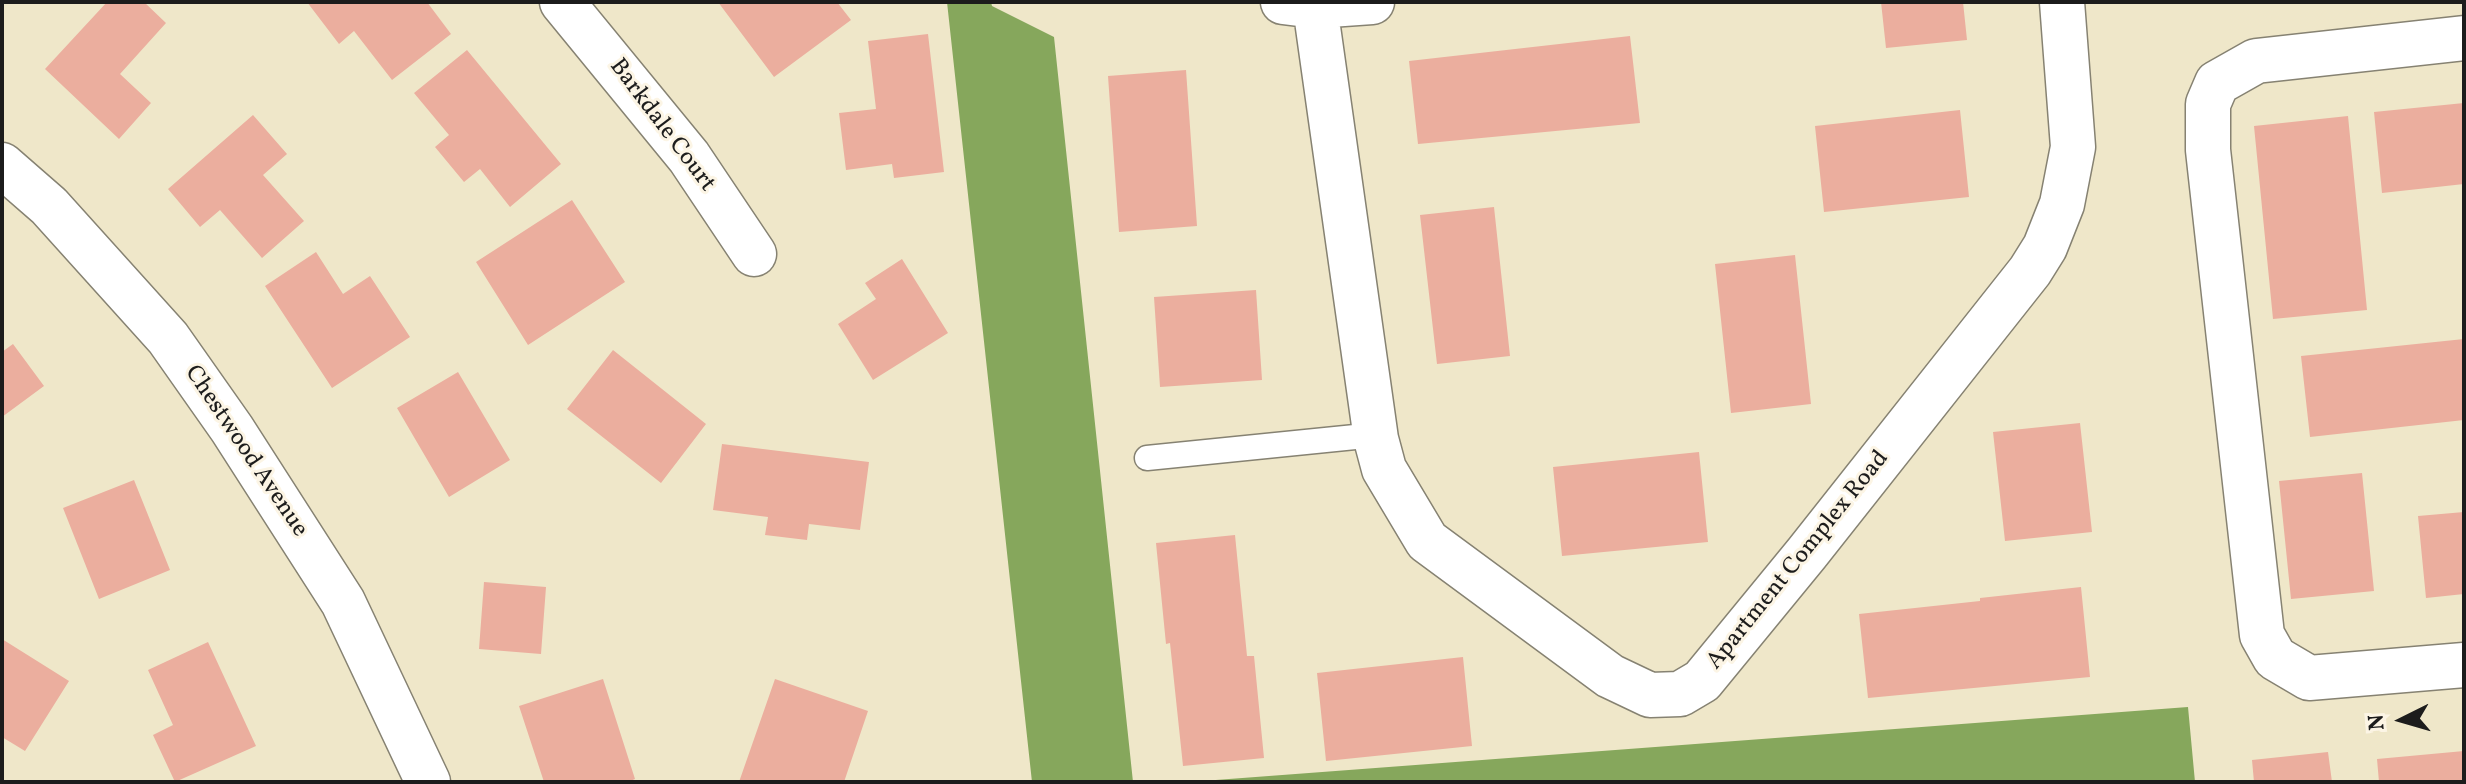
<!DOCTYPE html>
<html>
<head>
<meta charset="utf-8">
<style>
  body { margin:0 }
  #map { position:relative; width:2466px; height:784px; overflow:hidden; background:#efe7c9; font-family:Vollkorn,serif }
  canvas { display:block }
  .frame { position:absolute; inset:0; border:4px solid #1c1c1c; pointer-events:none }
  .north { position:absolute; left:2362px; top:680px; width:80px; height:80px; -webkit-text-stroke:6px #fcf5e5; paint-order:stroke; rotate:265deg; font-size:22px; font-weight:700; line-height:32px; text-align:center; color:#1c1c1c }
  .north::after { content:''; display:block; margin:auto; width:28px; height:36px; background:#1c1c1c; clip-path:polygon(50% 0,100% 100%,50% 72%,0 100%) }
</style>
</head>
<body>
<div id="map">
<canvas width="2466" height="784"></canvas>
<div class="frame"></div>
<div class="north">N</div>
</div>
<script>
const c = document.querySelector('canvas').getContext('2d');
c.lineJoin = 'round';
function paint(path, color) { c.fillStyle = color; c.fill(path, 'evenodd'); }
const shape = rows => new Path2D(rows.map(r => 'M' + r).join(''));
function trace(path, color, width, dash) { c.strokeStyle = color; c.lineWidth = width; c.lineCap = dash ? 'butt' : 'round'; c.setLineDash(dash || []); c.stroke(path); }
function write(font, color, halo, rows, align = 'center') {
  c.font = font + ' Vollkorn,serif'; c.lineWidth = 6; c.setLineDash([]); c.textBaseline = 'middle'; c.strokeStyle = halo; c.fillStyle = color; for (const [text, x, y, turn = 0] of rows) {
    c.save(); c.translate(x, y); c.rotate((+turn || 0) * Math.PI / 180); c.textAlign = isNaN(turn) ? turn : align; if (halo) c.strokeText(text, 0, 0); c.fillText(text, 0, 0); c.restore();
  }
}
const forest = shape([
  [947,2,991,2,992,6,1054,37,1133,782,1032,782],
  [2188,707,2195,782,1189,782]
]);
const building = shape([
  [107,2,144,2,166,23,120,74,151,103,119,139,45,69],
  [307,2,427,2,451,34,392,80,354,31,339,44],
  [718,2,837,2,851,20,774,77],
  [1881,2,1963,2,1967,40,1886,48],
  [928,34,944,172,894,178,892,164,846,170,839,113,876,109,868,41],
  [1630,36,1640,123,1418,144,1409,61],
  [467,50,561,164,510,207,480,169,464,182,435,147,449,135,414,93],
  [1186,70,1197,226,1119,232,1108,76],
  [2464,103,2464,184,2382,193,2374,112],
  [1960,110,1969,197,1824,212,1815,126],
  [253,115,287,154,263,175,304,221,262,258,220,210,200,227,168,189],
  [2348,116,2367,310,2273,319,2254,126],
  [572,200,625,282,528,345,476,262],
  [1494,207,1510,356,1437,364,1420,215],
  [316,252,343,294,370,276,410,337,332,388,265,286],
  [1795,255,1811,404,1731,413,1715,264],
  [902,259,948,333,873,380,838,324,876,299,865,283],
  [1256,290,1262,380,1160,387,1154,297],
  [2464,339,2464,420,2310,437,2301,356],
  [13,344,44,386,2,417,2,352],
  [613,350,706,424,661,483,567,409],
  [458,372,510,460,449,497,397,408],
  [2080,423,2092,532,2005,541,1993,432],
  [722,444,869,462,860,530,809,524,807,540,765,535,768,517,713,510],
  [1699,452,1708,542,1562,556,1553,467],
  [2362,473,2374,591,2291,599,2279,481],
  [134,480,170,570,99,599,63,508],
  [2464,512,2464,594,2426,598,2418,516],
  [1235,535,1247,656,1254,656,1264,758,1183,766,1170,643,1166,644,1156,543],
  [484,582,546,587,541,654,479,649],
  [2081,587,2090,677,1868,698,1859,614,1980,601,1980,598],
  [2,639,69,681,25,751,2,737],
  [208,642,256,746,175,782,153,735,173,725,148,670],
  [1463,657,1472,746,1326,761,1317,673],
  [603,679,635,779,628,782,544,782,519,706],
  [775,679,868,711,844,782,739,782],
  [2464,751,2464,782,2379,782,2377,759],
  [2328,752,2332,782,2254,782,2252,760]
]);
const lane = shape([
  [1147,458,1375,435]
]);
const street = shape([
  [562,2,689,157,754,254],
  [1283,2,1315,6,1372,2],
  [1315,6,1376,439,1384,469,1427,541,1610,676,1650,695,1680,694,1702,681,1807,553,2030,271,2045,247,2062,204,2073,147,2062,2],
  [2464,38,2256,61,2217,83,2208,104,2208,150,2262,635,2275,658,2309,678,2464,665],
  [2,165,49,206,168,338,232,429,343,602,428,782]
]);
const streetNames = [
  ["Barkdale Court",661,126,53],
  ["Chestwood Avenue",245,452,56],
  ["Apartment Complex Road",1799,561,-51]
];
paint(forest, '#86a75c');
paint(building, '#ebae9e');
trace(lane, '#868272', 27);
trace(street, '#868272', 47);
trace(lane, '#fff', 24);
trace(street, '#fff', 44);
write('24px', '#1c1c1c', '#fcf5e5', streetNames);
</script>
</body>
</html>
